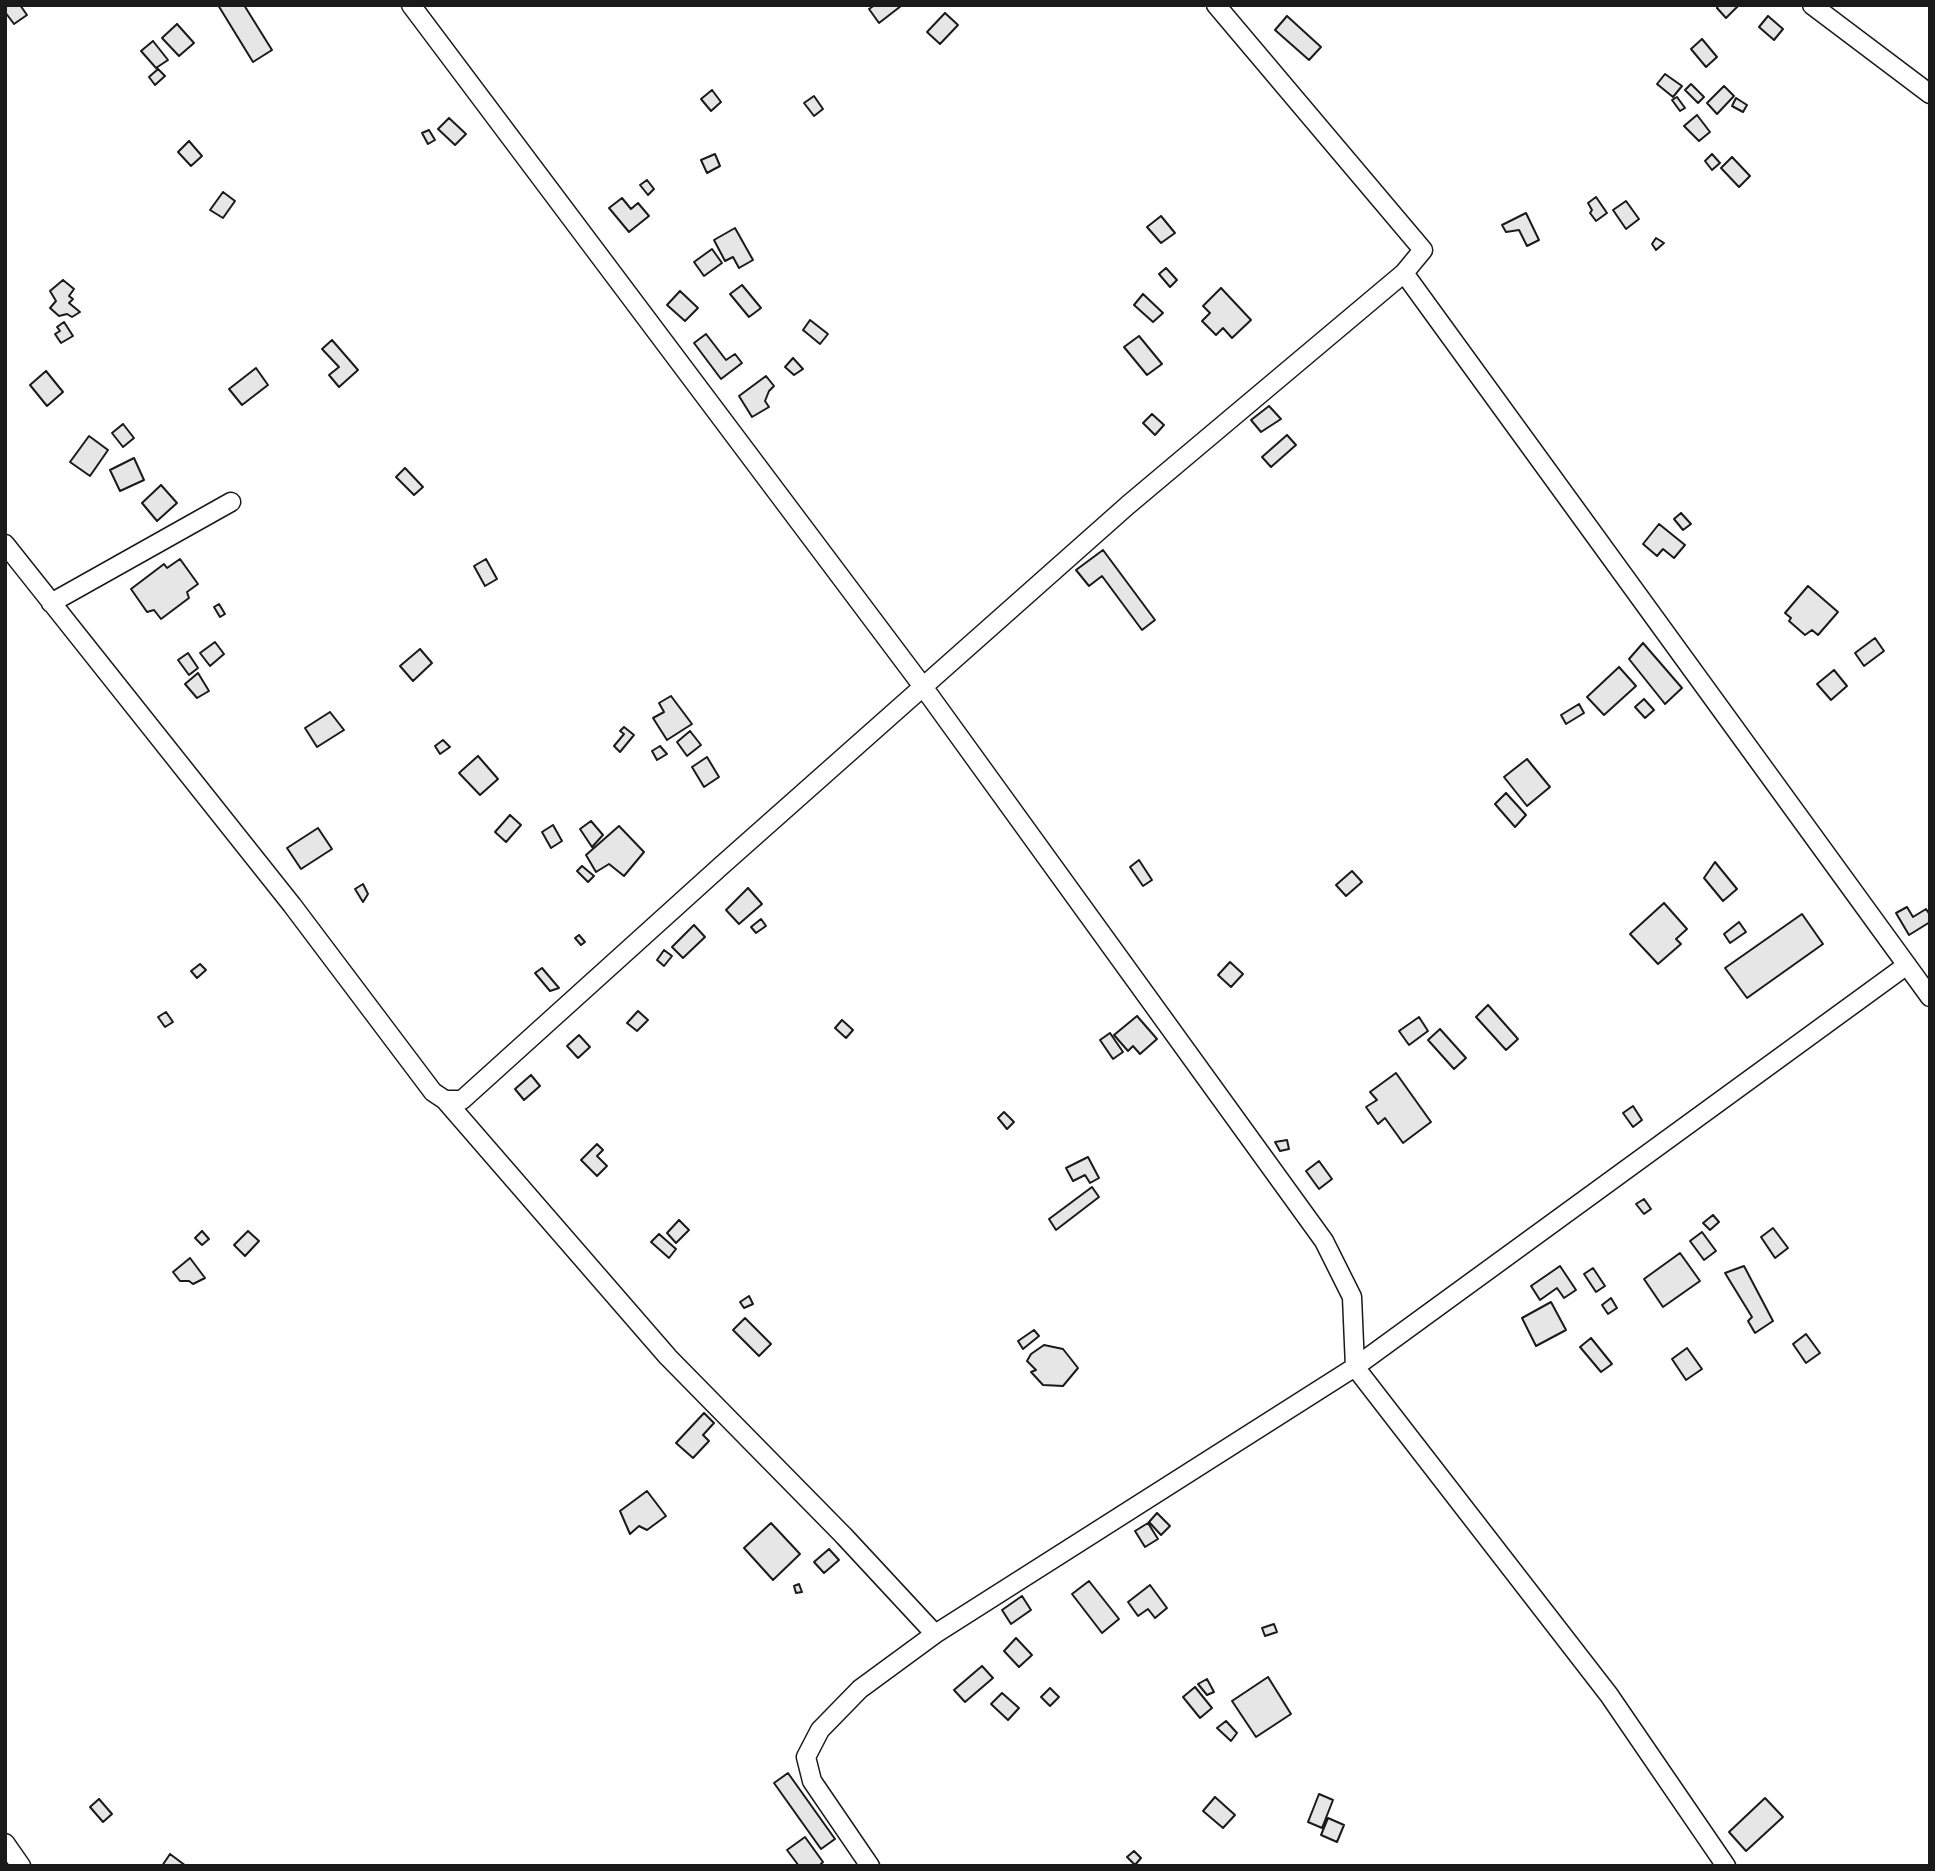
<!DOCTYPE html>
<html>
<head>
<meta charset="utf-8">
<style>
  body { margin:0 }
  #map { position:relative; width:1935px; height:1871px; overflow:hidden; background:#fff; font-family:"Noto Sans",sans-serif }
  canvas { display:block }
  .frame { position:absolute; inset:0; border:7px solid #1a1a1a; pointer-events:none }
</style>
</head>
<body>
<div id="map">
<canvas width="1935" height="1871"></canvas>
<div class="frame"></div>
</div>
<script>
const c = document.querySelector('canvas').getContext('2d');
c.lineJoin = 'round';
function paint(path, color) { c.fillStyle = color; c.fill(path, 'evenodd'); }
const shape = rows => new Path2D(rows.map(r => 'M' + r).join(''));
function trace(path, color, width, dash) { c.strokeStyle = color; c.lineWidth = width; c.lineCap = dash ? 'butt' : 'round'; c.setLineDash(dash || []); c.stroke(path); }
const building = shape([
  [5,5,20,5,27,15,14,24,5,12,5,5],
  [218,5,244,5,272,50,253,62,218,5],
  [875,5,901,5,901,6,879,23,869,9,875,5],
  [1718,5,1739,5,1726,18,1717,8,1718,5],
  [945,13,958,25,940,44,927,32,945,13],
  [1287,16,1321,47,1309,60,1275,30,1287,16],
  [1768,16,1783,29,1774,40,1759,27,1768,16],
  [177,24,194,43,179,56,162,38,177,24],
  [1702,39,1717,57,1706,67,1691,49,1702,39],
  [153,41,168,60,156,68,141,51,153,41],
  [158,69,165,76,155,85,149,77,158,69],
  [1665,74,1682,86,1673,97,1657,84,1665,74],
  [1691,84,1704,97,1698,103,1685,90,1691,84],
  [1724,86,1734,96,1717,114,1707,103,1724,86],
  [712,90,721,102,711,111,701,99,712,90],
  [814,96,823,109,814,116,804,103,814,96],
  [1677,97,1685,108,1680,111,1672,100,1677,97],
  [1736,98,1747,105,1743,112,1732,106,1736,98],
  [1697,115,1710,132,1699,141,1684,126,1697,115],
  [449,118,466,134,455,145,438,129,449,118],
  [429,130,435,140,428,144,422,133,429,130],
  [189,141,202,156,191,166,178,152,189,141],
  [715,154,720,166,707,173,701,160,715,154],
  [1712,154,1720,163,1712,170,1705,161,1712,154],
  [1732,157,1750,176,1739,187,1721,168,1732,157],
  [647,180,654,189,648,195,640,185,647,180],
  [223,192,235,201,223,218,210,210,223,192],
  [1596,197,1607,213,1596,221,1590,213,1592,210,1588,203,1596,197],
  [622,198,631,209,638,203,649,216,629,232,609,208,622,198],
  [1626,201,1639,219,1626,229,1613,210,1626,201],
  [1526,213,1539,240,1527,246,1519,230,1506,232,1502,225,1526,213],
  [1161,216,1175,233,1161,243,1147,227,1161,216],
  [735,228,753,260,739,268,733,257,725,261,714,240,735,228],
  [1656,238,1664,243,1656,250,1652,244,1656,238],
  [712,249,722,263,704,276,694,262,712,249],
  [1166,268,1177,280,1170,287,1159,274,1166,268],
  [63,280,74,289,69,296,73,299,69,303,80,312,72,317,67,314,59,316,50,308,56,301,50,291,63,280],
  [742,285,761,308,749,317,730,294,742,285],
  [1221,288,1251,320,1232,338,1223,328,1216,335,1202,321,1210,313,1203,306,1221,288],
  [680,291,698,308,685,321,667,305,680,291],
  [1143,294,1163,313,1153,322,1134,305,1143,294],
  [810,320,828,334,820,344,803,330,810,320],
  [64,322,73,336,61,343,55,334,60,331,57,327,64,322],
  [706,334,726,360,735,354,742,363,721,379,694,343,706,334],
  [1139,336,1162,364,1147,375,1124,347,1139,336],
  [332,340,358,370,339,387,329,375,339,367,322,349,332,340],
  [793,358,803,369,794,375,785,367,793,358],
  [256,368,268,385,242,405,229,389,256,368],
  [46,371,63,392,47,406,30,385,46,371],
  [766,376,774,386,769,391,765,401,769,407,752,417,739,396,766,376],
  [1269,406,1281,419,1261,432,1251,420,1269,406],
  [1152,414,1164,425,1155,435,1143,423,1152,414],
  [123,424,134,438,123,447,112,433,123,424],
  [1287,435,1296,445,1271,467,1262,457,1287,435],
  [89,436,108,450,90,476,70,462,89,436],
  [134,458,144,480,120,491,110,470,134,458],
  [405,468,423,487,414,495,396,477,405,468],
  [161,485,177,503,157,521,142,503,161,485],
  [1681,513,1691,524,1683,530,1674,519,1681,513],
  [1659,524,1685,545,1674,558,1663,549,1657,556,1643,544,1659,524],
  [1103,550,1155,620,1142,630,1102,576,1089,586,1076,570,1103,550],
  [180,559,198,584,187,592,189,598,161,619,154,610,147,612,131,589,164,564,167,568,180,559],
  [486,559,497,579,485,586,474,566,486,559],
  [1808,586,1838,612,1818,635,1812,630,1805,635,1789,621,1791,618,1785,613,1808,586],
  [219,604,225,614,220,617,214,607,219,604],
  [1875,638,1884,651,1864,666,1855,653,1875,638],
  [215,642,224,654,210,666,200,653,215,642],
  [1643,643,1682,688,1665,704,1629,659,1643,643],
  [420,649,432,663,413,681,400,666,420,649],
  [188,653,198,668,189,675,178,660,188,653],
  [1619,667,1636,686,1604,715,1587,697,1619,667],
  [1834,670,1847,686,1831,700,1817,684,1834,670],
  [198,673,209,691,197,698,185,684,198,673],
  [671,696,692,724,667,740,653,718,664,712,659,703,671,696],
  [1644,699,1654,710,1645,718,1635,707,1644,699],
  [1579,704,1584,713,1566,724,1561,715,1579,704],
  [330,712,344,730,317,747,305,728,330,712],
  [624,727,634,735,620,752,614,746,624,734,620,731,624,727],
  [690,731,701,745,687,756,677,742,690,731],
  [443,740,450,747,440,754,435,746,443,740],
  [660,746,667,754,657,760,652,751,660,746],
  [478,756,498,779,480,795,459,773,478,756],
  [707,757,719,777,704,787,692,767,707,757],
  [1527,759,1550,787,1527,806,1504,777,1527,759],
  [1506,793,1526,815,1515,827,1495,804,1506,793],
  [510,815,521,825,506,842,495,832,510,815],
  [591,821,603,835,592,847,580,829,591,821],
  [553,825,562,841,551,848,542,832,553,825],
  [619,826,644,852,624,876,609,864,596,872,586,855,619,826],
  [318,828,332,849,301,869,287,848,318,828],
  [1139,860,1152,880,1143,886,1130,867,1139,860],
  [1715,862,1737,889,1723,901,1704,878,1715,862],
  [582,866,594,876,588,882,577,871,582,866],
  [1352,871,1362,882,1346,896,1336,885,1352,871],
  [363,884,368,894,363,902,355,889,363,884],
  [748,888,762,904,739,924,726,910,748,888],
  [1664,903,1687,929,1676,939,1681,944,1658,964,1630,934,1664,903],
  [1907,907,1913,917,1926,909,1930,915,1930,922,1909,935,1896,913,1907,907],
  [1802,914,1823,944,1747,998,1725,968,1802,914],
  [761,919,766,926,756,933,751,927,761,919],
  [1739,922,1746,932,1730,943,1724,934,1739,922],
  [694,925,705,937,683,958,672,947,694,925],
  [579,935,585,942,581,945,575,938,579,935],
  [664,950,672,956,664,966,657,960,664,950],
  [1230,962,1243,974,1231,987,1218,975,1230,962],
  [200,964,206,970,197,978,191,971,200,964],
  [542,968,559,988,550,991,535,973,542,968],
  [1488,1005,1518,1039,1506,1050,1476,1017,1488,1005],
  [638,1011,648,1020,637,1031,627,1023,638,1011],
  [166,1012,173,1022,165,1027,158,1017,166,1012],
  [1137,1016,1157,1039,1140,1054,1133,1046,1128,1051,1114,1035,1137,1016],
  [1419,1017,1428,1031,1409,1045,1399,1031,1419,1017],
  [842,1020,853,1030,846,1038,835,1028,842,1020],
  [1440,1029,1466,1058,1454,1069,1428,1040,1440,1029],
  [1110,1033,1123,1052,1113,1059,1100,1040,1110,1033],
  [579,1035,590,1047,578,1058,567,1046,579,1035],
  [1396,1073,1431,1122,1403,1143,1385,1118,1378,1124,1366,1107,1377,1100,1370,1092,1396,1073],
  [531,1075,540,1086,524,1100,515,1089,531,1075],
  [1633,1106,1642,1120,1633,1127,1623,1113,1633,1106],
  [1004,1112,1014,1122,1007,1129,998,1118,1004,1112],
  [1287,1140,1289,1149,1280,1151,1275,1142,1287,1140],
  [597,1144,603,1150,597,1156,607,1166,597,1176,581,1160,597,1144],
  [1088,1157,1099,1178,1090,1183,1085,1175,1073,1181,1066,1168,1088,1157],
  [1319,1161,1332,1179,1319,1189,1306,1171,1319,1161],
  [1092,1187,1099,1197,1056,1230,1049,1219,1092,1187],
  [1644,1199,1651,1209,1644,1214,1636,1204,1644,1199],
  [1713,1215,1719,1222,1710,1230,1703,1223,1713,1215],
  [679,1220,689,1230,676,1243,667,1233,679,1220],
  [1773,1228,1788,1248,1775,1258,1761,1237,1773,1228],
  [202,1231,209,1239,202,1245,195,1238,202,1231],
  [248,1231,259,1241,245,1256,234,1245,248,1231],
  [1702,1232,1716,1251,1704,1260,1690,1241,1702,1232],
  [659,1234,676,1249,669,1258,651,1242,659,1234],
  [1680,1253,1700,1281,1663,1307,1644,1279,1680,1253],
  [190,1258,205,1278,193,1284,189,1281,180,1281,173,1272,190,1258],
  [1560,1266,1576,1290,1564,1298,1557,1288,1540,1300,1531,1286,1560,1266],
  [1744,1266,1773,1321,1755,1333,1748,1321,1752,1317,1725,1273,1744,1266],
  [1593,1268,1605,1286,1596,1292,1584,1274,1593,1268],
  [749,1296,753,1304,744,1308,740,1302,749,1296],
  [1611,1298,1617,1308,1608,1314,1602,1305,1611,1298],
  [1551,1302,1566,1330,1536,1346,1522,1318,1551,1302],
  [745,1318,771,1344,759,1356,733,1330,745,1318],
  [1034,1330,1039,1336,1023,1349,1018,1341,1034,1330],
  [1806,1334,1820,1353,1806,1363,1793,1344,1806,1334],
  [1591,1338,1612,1364,1601,1372,1580,1347,1591,1338],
  [1044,1345,1063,1349,1078,1368,1063,1386,1043,1385,1031,1372,1036,1370,1027,1361,1031,1354,1044,1345],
  [1687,1348,1702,1369,1686,1380,1672,1359,1687,1348],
  [704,1413,714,1423,703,1435,709,1441,693,1458,676,1443,704,1413],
  [647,1491,666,1516,647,1530,639,1526,630,1534,620,1511,647,1491],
  [1157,1513,1170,1526,1161,1535,1149,1522,1157,1513],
  [771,1523,800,1554,773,1580,744,1548,771,1523],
  [1148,1523,1158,1539,1145,1547,1135,1531,1148,1523],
  [829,1549,839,1560,824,1573,814,1562,829,1549],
  [1089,1581,1119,1619,1102,1633,1072,1594,1089,1581],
  [799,1584,802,1592,796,1593,794,1586,799,1584],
  [1150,1585,1167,1608,1155,1618,1148,1609,1138,1616,1128,1602,1150,1585],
  [1022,1596,1031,1610,1011,1624,1002,1610,1022,1596],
  [1274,1624,1277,1632,1265,1636,1262,1628,1274,1624],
  [1016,1638,1032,1655,1019,1667,1004,1651,1016,1638],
  [982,1666,993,1678,965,1702,954,1690,982,1666],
  [1268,1677,1291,1714,1256,1737,1232,1701,1268,1677],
  [1207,1679,1214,1692,1207,1695,1198,1684,1207,1679],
  [1195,1687,1212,1708,1200,1718,1183,1697,1195,1687],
  [1050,1688,1059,1697,1050,1706,1041,1697,1050,1688],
  [1002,1693,1019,1708,1008,1720,991,1704,1002,1693],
  [1226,1721,1237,1733,1231,1741,1217,1728,1226,1721],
  [788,1773,835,1839,821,1849,774,1783,788,1773],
  [1319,1794,1333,1800,1322,1828,1308,1822,1319,1794],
  [1215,1797,1235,1815,1223,1828,1203,1811,1215,1797],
  [1765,1798,1783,1817,1746,1851,1729,1832,1765,1798],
  [99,1799,112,1814,103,1822,90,1807,99,1799],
  [1328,1818,1344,1825,1337,1842,1321,1835,1328,1818],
  [805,1837,823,1862,819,1866,799,1866,787,1850,805,1837],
  [1134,1851,1141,1858,1135,1865,1127,1857,1134,1851],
  [170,1854,186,1866,162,1866,170,1854]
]);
const street = shape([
  [411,5,924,688,1324,1241,1352,1297,1355,1367,1609,1695,1726,1866],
  [1812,5,1930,94],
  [1404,273,1930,997],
  [5,544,292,905,433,1092,445,1100,462,1100,721,866,1128,505,1404,273,1423,250,1216,5],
  [51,603,231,502],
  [445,1100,668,1357,844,1536,935,1634,1355,1367,1907,965],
  [5,1843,21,1866],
  [870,1866,812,1781,806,1757,820,1730,860,1689,935,1634]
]);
paint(building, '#e6e6e6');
trace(building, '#1a1a1a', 2);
trace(street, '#1a1a1a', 21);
trace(street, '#fff', 18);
</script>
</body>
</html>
